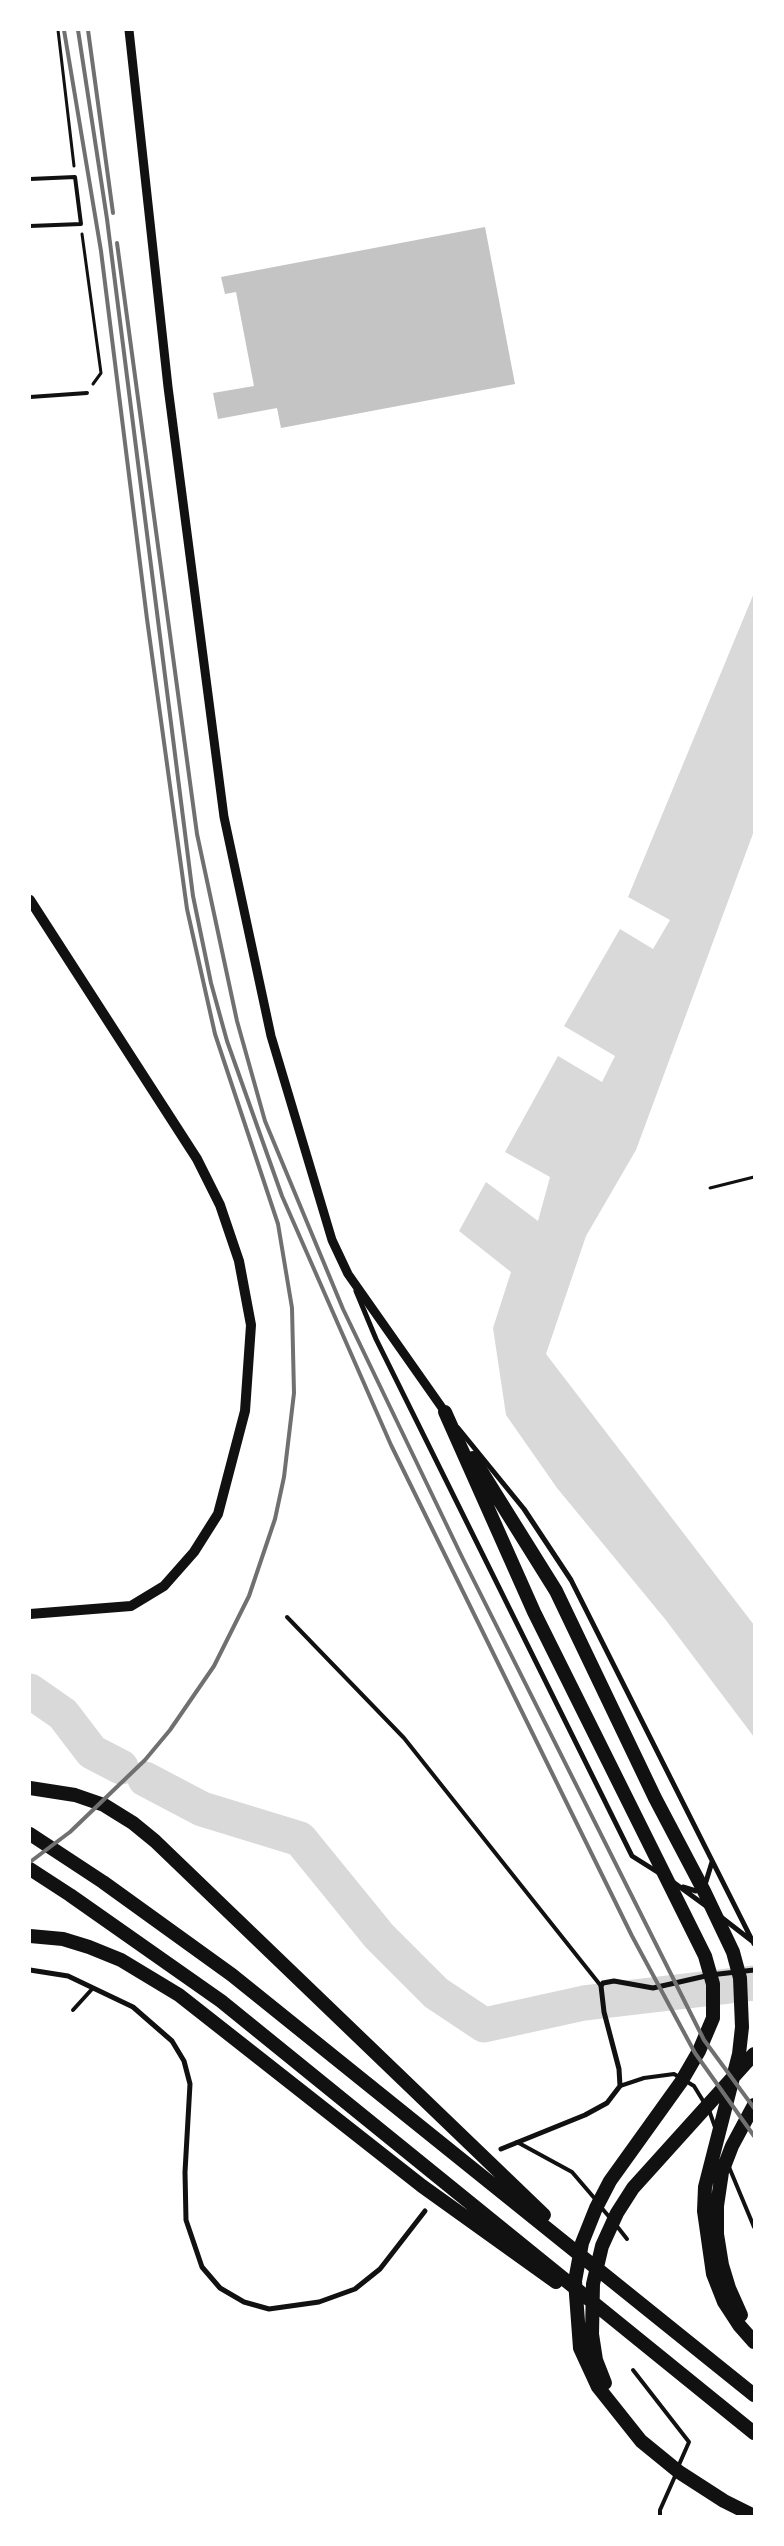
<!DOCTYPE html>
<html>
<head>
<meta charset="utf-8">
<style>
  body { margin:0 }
  #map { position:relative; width:784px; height:2546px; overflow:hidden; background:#fff; font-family:Cabin,sans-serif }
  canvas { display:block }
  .frame { position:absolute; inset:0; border:31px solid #fff; pointer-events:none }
</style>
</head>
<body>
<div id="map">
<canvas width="784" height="2546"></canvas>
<div class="frame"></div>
</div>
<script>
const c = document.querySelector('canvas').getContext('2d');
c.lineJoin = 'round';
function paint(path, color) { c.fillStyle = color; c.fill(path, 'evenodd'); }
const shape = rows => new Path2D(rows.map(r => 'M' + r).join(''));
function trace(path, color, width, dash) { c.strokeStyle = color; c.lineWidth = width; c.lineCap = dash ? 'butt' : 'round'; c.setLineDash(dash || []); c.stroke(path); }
const water = shape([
  [754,593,754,831,636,1150,586,1236,546,1354,754,1625,754,1737,665,1619,557,1488,506,1415,493,1328,511,1272,459,1231,486,1182,538,1221,550,1177,505,1152,558,1056,602,1082,615,1056,564,1026,620,929,653,949,670,920,628,897]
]);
const river = shape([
  [30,1691,63,1714,92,1752,121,1767],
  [145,1779,202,1809,300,1839,379,1936,436,1993,484,2025,584,2003,754,1983]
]);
const building = shape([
  [485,227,515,384,281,428,277,408,218,419,213,393,254,386,236,292,225,294,221,277]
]);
const path = shape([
  [58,30,74,166],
  [82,234,101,373,93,384],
  [710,1188,754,1177]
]);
const service = shape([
  [30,179,75,177,81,224,30,226],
  [30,397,87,393],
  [287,1617,404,1738,601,1986],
  [73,2010,93,1988],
  [620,2086,644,2078,674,2074,694,2086,705,2104],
  [709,2110,716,2130],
  [517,2142,572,2172,596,2200],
  [729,2167,754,2227],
  [600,2206,611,2219],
  [616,2225,627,2239],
  [633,2370,689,2442,678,2467],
  [660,2516,660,2510,676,2474]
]);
const minor = shape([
  [356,1291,376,1339,632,1856,659,1873],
  [458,1428,524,1509,571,1580,754,1944],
  [673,1882,706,1906],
  [683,1887,696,1891,704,1888,712,1862],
  [721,1917,752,1941],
  [30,1970,68,1976,133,2007,172,2041,184,2061,190,2084,185,2172,186,2220,202,2267,220,2288,244,2302,269,2309,319,2302,355,2289,380,2269,425,2211],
  [501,2149,585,2115,607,2103,620,2086,619,2069,604,2012,601,1986,603,1983,614,1981,653,1988,710,1975,754,1970]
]);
const tertiary = shape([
  [129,30,168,387,224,817,271,1036,332,1240,348,1274,445,1412]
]);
const secondary = shape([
  [30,900,197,1159,220,1205,239,1261,251,1325,245,1411,218,1514,194,1552,164,1586,131,1606,30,1614]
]);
const trunk = shape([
  [445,1412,534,1612,705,1956,713,1984,713,2018,699,2051,681,2082,610,2181,596,2208,582,2243,575,2281,580,2348,598,2387,641,2441,679,2472,724,2501,754,2516],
  [473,1458,556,1591,655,1798,704,1891,733,1952,740,1978,742,2027,739,2054,705,2187,704,2211,713,2274,724,2302,739,2325,754,2342],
  [30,1788,75,1795,104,1805,133,1823,155,1841,544,2215],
  [30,1834,103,1882,232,1975,754,2395],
  [30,1869,70,1895,221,2001,754,2433],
  [30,1936,63,1939,89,1947,121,1960,179,1995,422,2186,556,2282],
  [741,2315,729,2288,722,2265,717,2234,717,2206,722,2172,732,2146,754,2105],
  [605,2383,596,2360,592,2334,593,2284,602,2246,617,2213,633,2188,754,2054]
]);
const rail = shape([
  [78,30,107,219,193,896,211,983,227,1041,282,1196,391,1445,632,1936,695,2053,754,2136],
  [88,30,113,213],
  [117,243,197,834,237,1021,265,1121,343,1309,462,1557,704,2040,754,2108],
  [30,1862,70,1832,145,1760,170,1730,214,1666,249,1596,275,1519,284,1477,294,1393,292,1308,278,1224,215,1034,187,909,147,619,101,251,64,30]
]);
paint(water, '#d9d9d9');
trace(river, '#d9d9d9', 35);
paint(building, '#c4c4c4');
trace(path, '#111', 3);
trace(service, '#111', 4);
trace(minor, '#111', 5);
trace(tertiary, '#111', 9);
trace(secondary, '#111', 10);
trace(trunk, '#111', 14);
trace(rail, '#707070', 4);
</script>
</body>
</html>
